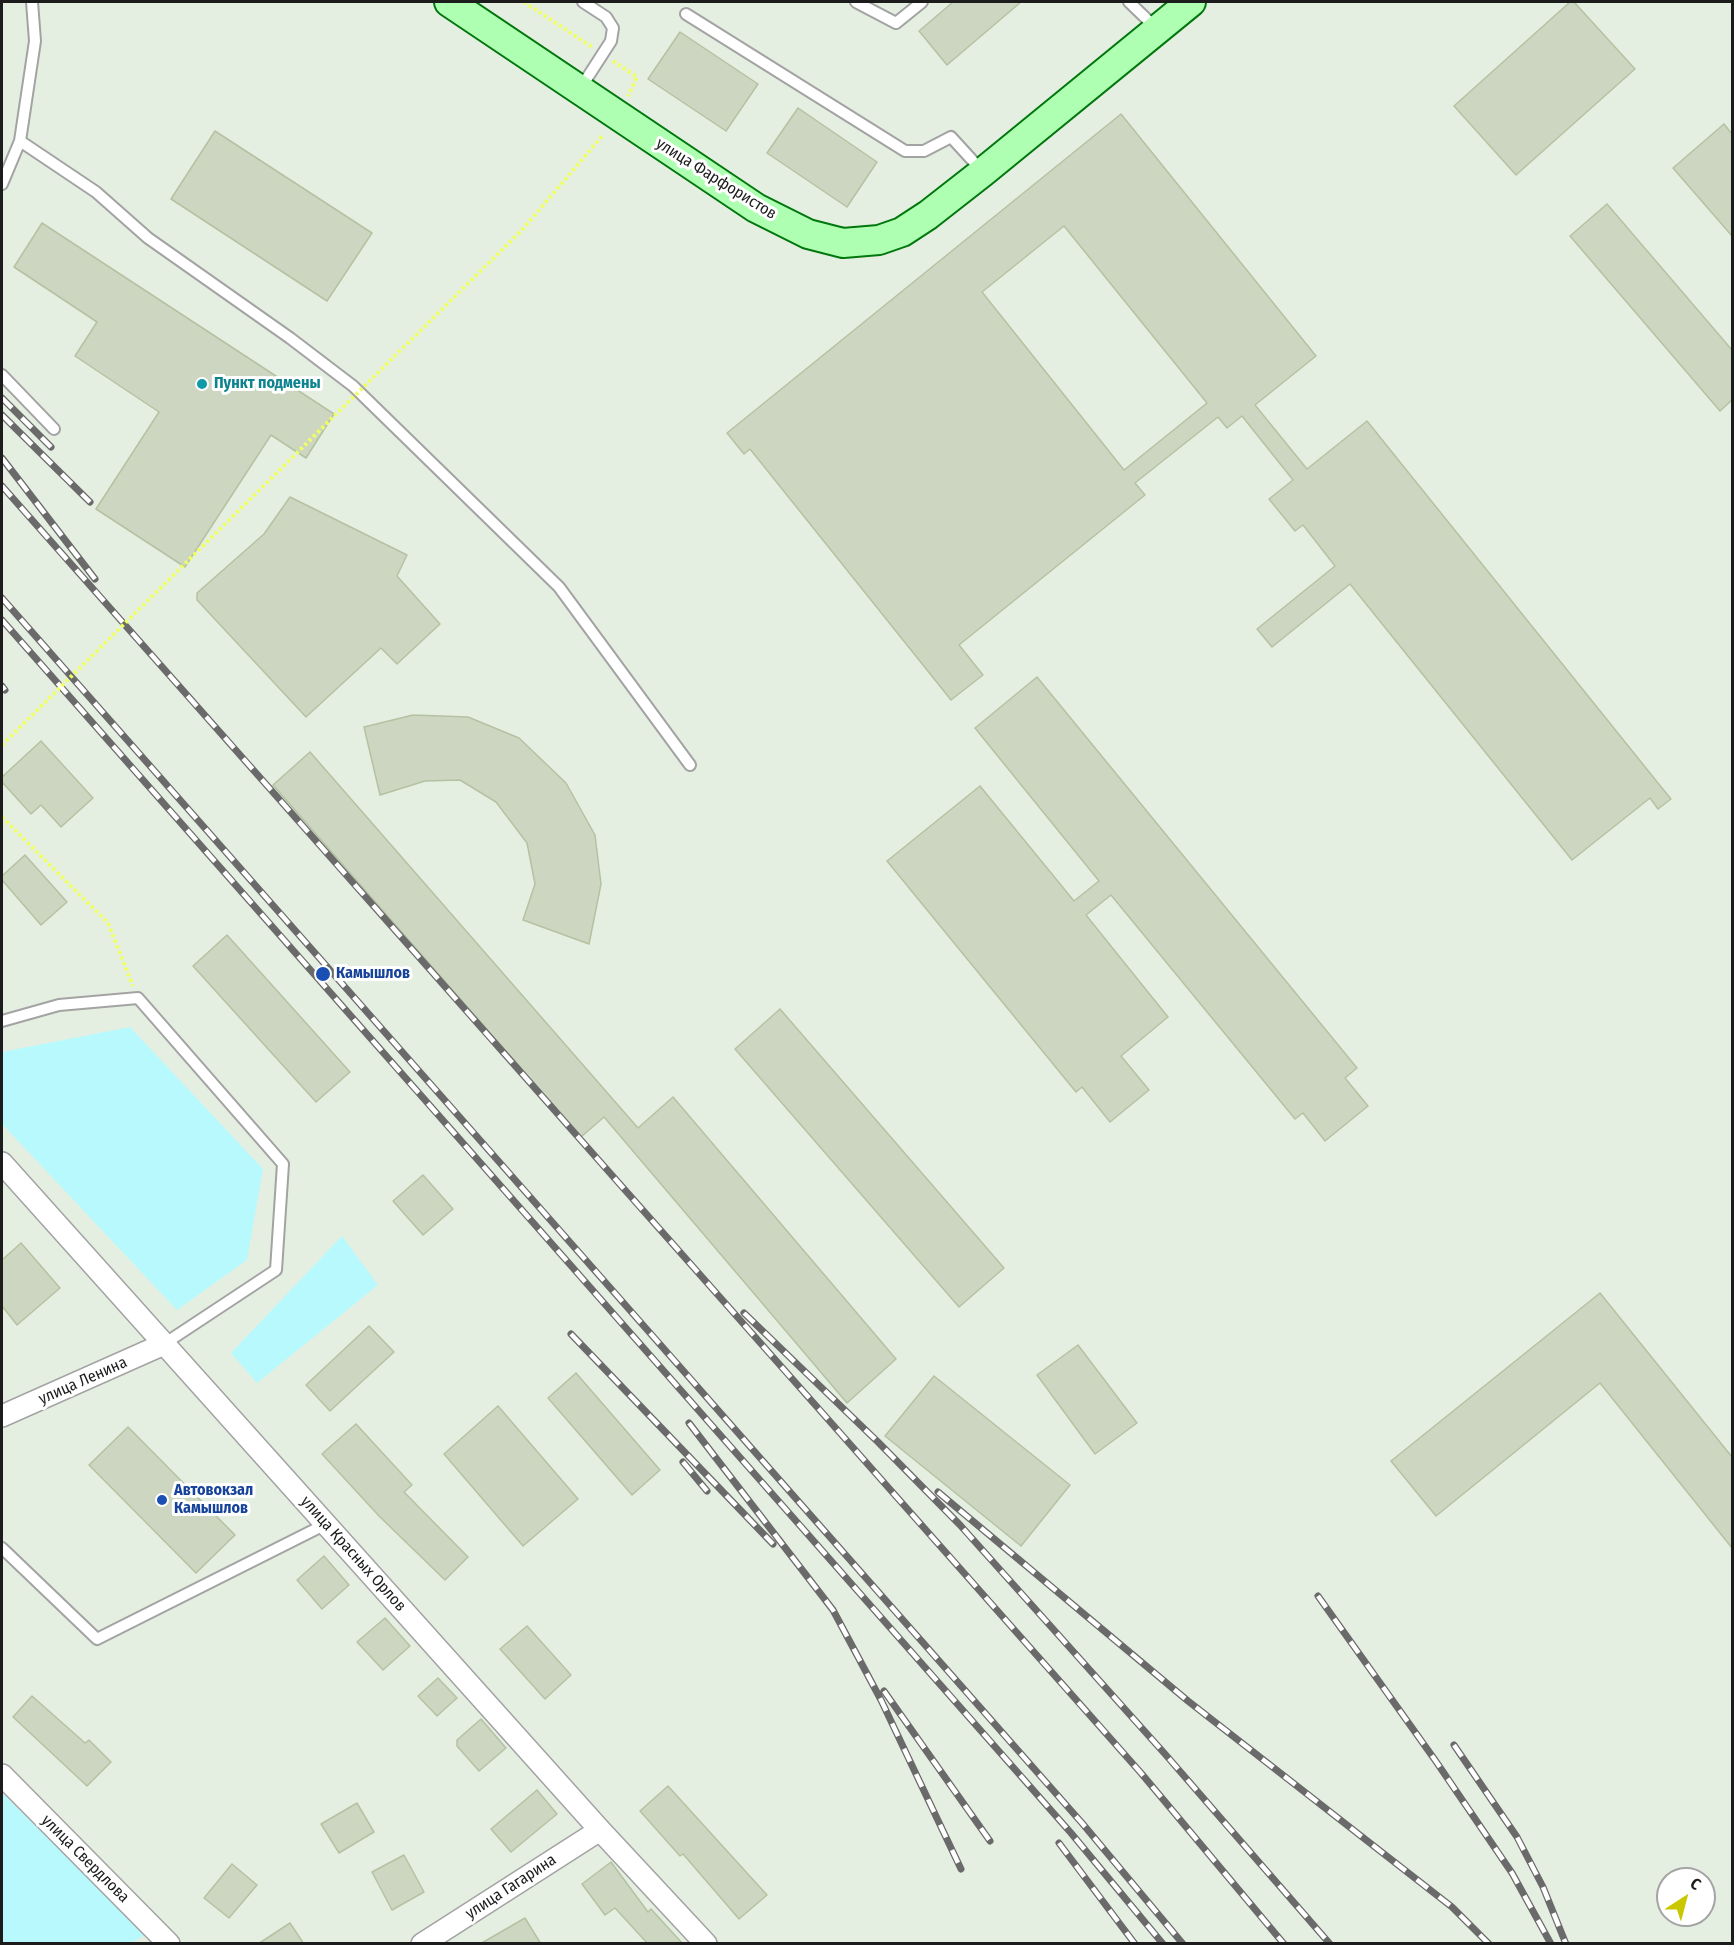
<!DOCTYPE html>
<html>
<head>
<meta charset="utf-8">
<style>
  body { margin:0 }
  #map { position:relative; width:1734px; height:1945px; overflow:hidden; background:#e5efe1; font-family:"Fira Sans Condensed",sans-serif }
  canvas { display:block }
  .frame { position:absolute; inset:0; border:3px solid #1c1c1c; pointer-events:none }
  .north { position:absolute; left:1656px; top:1867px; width:60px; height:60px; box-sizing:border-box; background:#fff; border:2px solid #a4a4a4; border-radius:50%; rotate:36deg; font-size:16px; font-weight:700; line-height:24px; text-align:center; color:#1c1c1c }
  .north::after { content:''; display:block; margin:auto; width:21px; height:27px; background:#c9c800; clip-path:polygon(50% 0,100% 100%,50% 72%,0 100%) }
</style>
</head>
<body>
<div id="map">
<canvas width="1734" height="1945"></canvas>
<div class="frame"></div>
<div class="north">С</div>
</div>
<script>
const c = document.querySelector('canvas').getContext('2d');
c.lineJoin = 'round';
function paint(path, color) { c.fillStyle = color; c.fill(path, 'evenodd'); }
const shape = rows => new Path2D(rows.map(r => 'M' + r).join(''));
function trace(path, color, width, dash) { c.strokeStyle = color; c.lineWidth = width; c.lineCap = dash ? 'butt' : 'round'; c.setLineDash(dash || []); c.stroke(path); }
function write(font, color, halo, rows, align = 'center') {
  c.font = font + ' "Fira Sans Condensed",sans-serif'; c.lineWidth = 6; c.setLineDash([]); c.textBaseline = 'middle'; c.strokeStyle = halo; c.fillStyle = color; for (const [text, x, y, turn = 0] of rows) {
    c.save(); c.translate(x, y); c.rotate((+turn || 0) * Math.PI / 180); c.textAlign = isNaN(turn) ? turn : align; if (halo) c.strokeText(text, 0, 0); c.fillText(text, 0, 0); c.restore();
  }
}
const park = shape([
  [130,1027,263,1169,247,1260,177,1310,2,1124,2,1052],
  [342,1236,378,1285,257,1383,231,1353],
  [2,1793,147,1934,131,1943,2,1943]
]);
const building = shape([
  [953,2,1021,2,947,65,919,31,953,2],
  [1570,2,1574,2,1635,69,1516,175,1454,106,1570,2],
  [680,32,758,84,726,131,648,79,680,32],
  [798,108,877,162,847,207,767,153,798,108],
  [1121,114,1316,356,1255,405,1307,469,1367,421,1662,788,1671,799,1658,809,1650,798,1572,860,1350,584,1272,647,1257,629,1335,566,1303,525,1295,531,1269,499,1293,480,1242,416,1227,428,1218,417,1135,483,1145,495,959,645,983,675,951,700,750,449,744,454,727,433,1121,114],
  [1064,226,1207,403,1124,470,982,292,1064,226],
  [1724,124,1732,134,1732,236,1673,168,1724,124],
  [215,131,372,233,327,301,171,199,215,131],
  [1607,204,1732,350,1732,400,1720,411,1570,236,1607,204],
  [42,223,334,414,306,458,271,435,185,567,96,509,159,412,75,356,97,322,14,267,42,223],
  [290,497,407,555,397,576,440,624,397,664,381,648,306,717,197,600,197,593,264,534,290,497],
  [1037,677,1357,1068,1345,1078,1368,1106,1325,1141,1303,1113,1295,1119,1111,895,1086,915,1168,1017,1121,1056,1149,1090,1110,1122,1082,1087,1076,1092,887,861,980,786,1074,901,1099,881,975,728,1037,677],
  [413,715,468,717,519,738,566,783,595,835,601,884,589,944,523,920,535,884,527,843,496,802,460,780,425,781,380,795,364,727,413,715],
  [41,741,93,798,61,827,41,805,31,814,2,782,2,777,41,741],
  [310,752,638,1128,673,1097,896,1359,847,1403,604,1117,581,1137,273,785,310,752],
  [25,855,67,902,41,925,2,880,2,876,25,855],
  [227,935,350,1072,316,1102,193,966,227,935],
  [780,1009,1004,1268,959,1307,735,1049,780,1009],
  [423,1175,453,1209,423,1235,393,1201,423,1175],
  [21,1243,60,1288,17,1325,2,1306,2,1260,21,1243],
  [1600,1293,1732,1457,1732,1548,1600,1383,1436,1516,1391,1461,1600,1293],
  [369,1326,394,1352,330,1411,306,1385,369,1326],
  [1078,1345,1137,1423,1095,1454,1037,1375,1078,1345],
  [576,1373,660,1470,632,1495,548,1398,576,1373],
  [934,1376,1070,1485,1021,1546,885,1436,934,1376],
  [498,1406,578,1499,523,1546,444,1454,498,1406],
  [356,1424,412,1485,404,1492,468,1557,445,1580,379,1516,322,1454,356,1424],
  [128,1427,235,1535,196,1573,89,1465,128,1427],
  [324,1556,349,1585,322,1609,297,1580,324,1556],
  [385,1618,410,1646,383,1670,357,1642,385,1618],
  [527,1626,571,1675,545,1699,500,1649,527,1626],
  [438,1678,457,1698,437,1716,418,1696,438,1678],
  [32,1696,85,1743,89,1740,111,1762,87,1786,13,1717,32,1696],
  [481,1719,506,1748,479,1771,457,1746,457,1740,481,1719],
  [668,1786,767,1895,739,1919,683,1854,680,1856,640,1811,668,1786],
  [537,1790,557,1814,511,1852,491,1829,537,1790],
  [357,1803,374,1832,339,1853,321,1824,357,1803],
  [404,1855,424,1892,392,1910,372,1872,404,1855],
  [611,1862,648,1912,651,1909,683,1944,648,1944,615,1908,605,1915,582,1884,611,1862],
  [232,1864,257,1885,229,1918,204,1898,232,1864],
  [525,1918,541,1944,480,1944,525,1918],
  [290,1923,304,1944,258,1944,290,1923]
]);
const path = shape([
  [524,2,592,47],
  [613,61,637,77,628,96],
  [522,230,603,135],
  [2,817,108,923,133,986]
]);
const lane = shape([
  [856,2,896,23,922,2],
  [1129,2,1156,28],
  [686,14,905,151,924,151,951,137,983,172],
  [580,89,611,41,613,28,606,17,583,2],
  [20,141,96,192,148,238,290,338,353,386,559,587,690,765],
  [2,184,20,141,35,41,32,2],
  [2,375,54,429],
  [2,1021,59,1005,138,998,283,1164,276,1270,164,1344],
  [2,1548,97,1639,326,1524]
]);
const street = shape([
  [2,1163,600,1830,706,1944],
  [2,1416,164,1344],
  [2,1775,169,1944],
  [422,1944,600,1830]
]);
const secondary = shape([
  [449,2,756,208,808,234,843,243,879,240,902,232,928,215,983,172,1191,2]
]);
const rail = shape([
  [2,398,51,447],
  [2,415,90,502],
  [2,458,95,579],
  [2,486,1141,1773,1284,1944],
  [2,598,1082,1823,1183,1944],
  [2,620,1071,1833,1163,1944],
  [2,686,5,690],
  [744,1313,878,1442,960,1525,1165,1754,1330,1944],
  [571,1334,773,1544],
  [689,1423,833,1610,881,1700,961,1869],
  [683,1462,707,1491],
  [938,1492,1188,1701,1452,1907,1489,1944],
  [1318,1596,1435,1760,1512,1873,1551,1944],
  [884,1691,990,1841],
  [1454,1745,1517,1837,1543,1887,1566,1944],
  [1059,1843,1135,1944]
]);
const pathBridge = shape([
  [2,745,522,230]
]);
const markers = [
  [202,384,6,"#0f9aa8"],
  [323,974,8,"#1a4fb4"],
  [162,1500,6,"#1a4fb4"]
];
const streetNames = [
  ["улица Фарфористов",716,179,32],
  ["улица Ленина",83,1381,-24],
  ["улица Красных Орлов",353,1554,48],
  ["улица Свердлова",85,1859,45],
  ["улица Гагарина",511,1887,-33]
];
const cultureNames = [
  ["Пункт подмены",214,384]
];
const transitNames = [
  ["Камышлов",336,974],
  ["Автовокзал",174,1491],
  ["Камышлов",174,1509]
];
paint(park, '#b8f9fe');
paint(building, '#cdd6c1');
trace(building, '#b4c2a2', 1.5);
trace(lane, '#a3a3a3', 14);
trace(street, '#a3a3a3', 24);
trace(secondary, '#00770d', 32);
trace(path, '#efff62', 4, [3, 3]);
trace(lane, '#fff', 10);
trace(street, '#fff', 21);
trace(secondary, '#afffb2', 28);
trace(rail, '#6a6a6a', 7);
trace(rail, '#fff', 4.5, [14]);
trace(pathBridge, '#efff62', 4, [3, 3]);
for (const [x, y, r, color] of markers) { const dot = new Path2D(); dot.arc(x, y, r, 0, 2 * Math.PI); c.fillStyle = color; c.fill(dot); trace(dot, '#fff', 2); }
write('16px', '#1c1c1c', '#fff', streetNames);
write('bold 16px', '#0d838f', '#fff', cultureNames, 'left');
write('bold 16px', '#164399', '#fff', transitNames, 'left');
</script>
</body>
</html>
